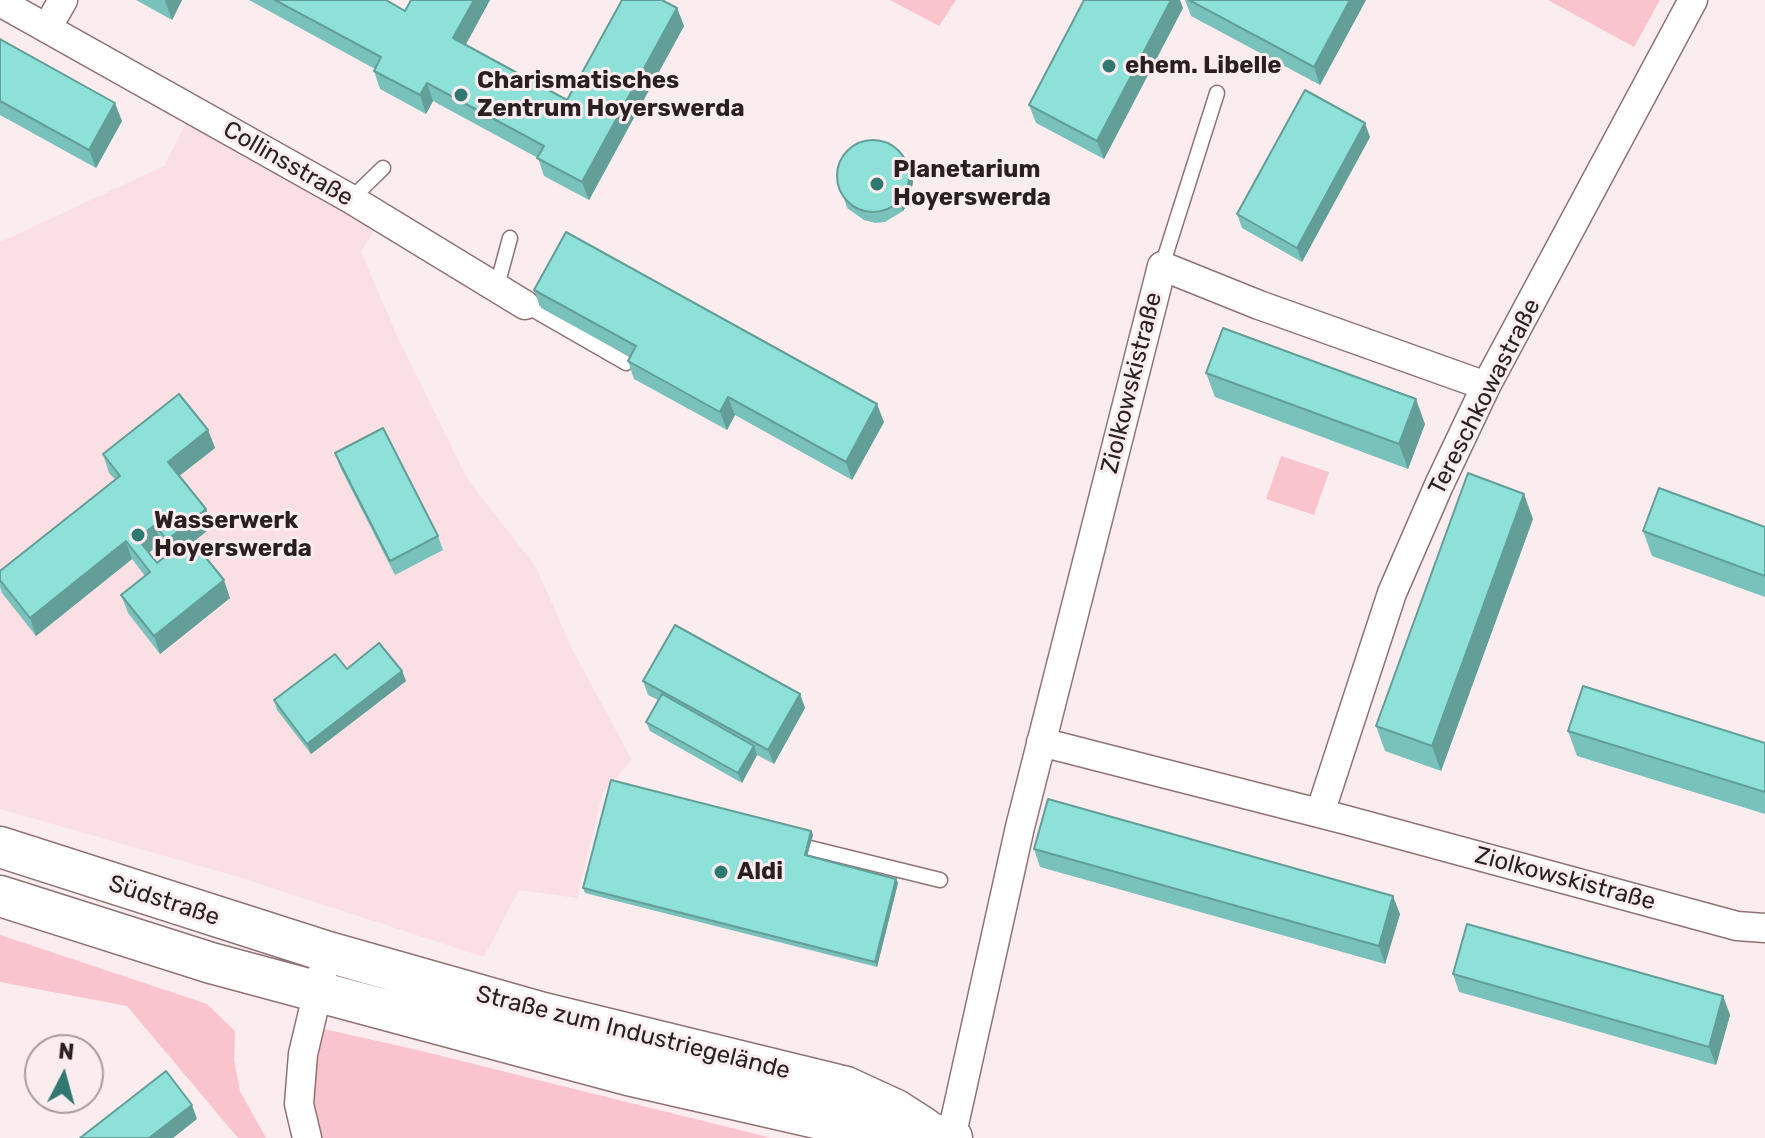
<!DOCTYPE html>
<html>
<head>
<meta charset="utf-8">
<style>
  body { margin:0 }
  #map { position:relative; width:1765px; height:1138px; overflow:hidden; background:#fbedef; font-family:Rubik,sans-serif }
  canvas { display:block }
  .north { position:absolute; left:24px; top:1034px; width:80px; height:80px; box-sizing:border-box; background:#fbedef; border:2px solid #a89b9d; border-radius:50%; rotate:6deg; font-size:22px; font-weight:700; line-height:32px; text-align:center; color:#2b1f21 }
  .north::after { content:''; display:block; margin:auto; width:28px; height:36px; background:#307872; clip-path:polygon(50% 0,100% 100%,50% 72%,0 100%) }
</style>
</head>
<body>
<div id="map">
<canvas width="1765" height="1138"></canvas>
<div class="north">N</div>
</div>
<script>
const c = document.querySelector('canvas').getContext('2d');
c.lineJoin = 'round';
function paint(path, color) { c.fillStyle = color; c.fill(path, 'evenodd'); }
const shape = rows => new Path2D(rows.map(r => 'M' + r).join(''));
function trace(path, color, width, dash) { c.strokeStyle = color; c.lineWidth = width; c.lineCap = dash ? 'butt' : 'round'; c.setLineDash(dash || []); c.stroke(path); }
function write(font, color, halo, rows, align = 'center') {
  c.font = font + ' Rubik,sans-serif'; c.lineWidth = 6; c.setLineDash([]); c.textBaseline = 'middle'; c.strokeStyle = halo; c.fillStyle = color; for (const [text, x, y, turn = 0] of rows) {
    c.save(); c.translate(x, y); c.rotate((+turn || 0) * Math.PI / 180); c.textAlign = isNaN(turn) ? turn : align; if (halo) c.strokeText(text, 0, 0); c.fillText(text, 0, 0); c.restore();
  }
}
const built = shape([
  [192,111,381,220,361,252,398,338,468,480,536,567,572,649,632,760,603,792,577,898,519,890,484,957,235,876,0,809,0,242,164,166]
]);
const green = shape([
  [890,0,956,0,939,26],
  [1548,0,1660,0,1634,47],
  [1281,456,1329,472,1314,515,1266,499],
  [0,935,207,1004,235,1031,234,1060,240,1091,266,1138,238,1138,127,1006,0,982],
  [315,1027,413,1049,772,1138,318,1138,309,1091]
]);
const lane = shape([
  [351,199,383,168],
  [1162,266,1217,93],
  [497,286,510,238],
  [525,305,626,363],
  [810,848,940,880]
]);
const street = shape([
  [0,2,351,199,525,305],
  [47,28,63,0],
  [1041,742,1346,820,1737,926,1765,928],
  [1320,813,1392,593,1439,485,1486,386,1693,0],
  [307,1138,299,1104,303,1054,322,974],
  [951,1138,1020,827,1162,266,1259,305,1486,386]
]);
const secondary = shape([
  [0,847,328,952,543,1013,846,1087,896,1110,924,1128],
  [0,896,211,963,628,1075,838,1123,883,1131,930,1133,952,1138]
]);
const wall = shape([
  [136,0,182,0,172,20],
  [249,0,386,0,405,11,411,0,490,0,465,45,567,100,677,8,684,26,589,200,544,176,538,158,433,101,426,114,380,89,374,71,375,69],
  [1185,0,1366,0,1320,85,1191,16],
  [1183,8,1104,159,1036,123,1029,105],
  [0,39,122,121,96,168,0,115],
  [1370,137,1302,262,1242,228,1237,214],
  [910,172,913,182,909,202,903,211,885,222,875,223,864,220,847,208,837,177],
  [534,290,884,422,852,480,735,415,727,430,634,379,628,361,630,357,541,308],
  [1206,373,1425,424,1408,469,1215,397],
  [208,430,215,448,179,476,206,509,212,527,193,542,230,598,160,654,128,613,121,595,145,576,132,559,36,636,2,593,0,587,0,571,115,479,109,473,103,454],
  [161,543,169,553,157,563,149,553],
  [335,453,438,536,443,550,395,575,340,467],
  [1533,519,1441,771,1385,751,1376,726],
  [1765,527,1765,597,1652,556,1643,531],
  [347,669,402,671,406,681,311,754,277,710,274,700],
  [643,681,800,694,805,708,774,764,757,755,742,783,650,731,646,722,658,700,648,695],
  [1568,731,1765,743,1765,814,1577,756],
  [811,831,813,835,807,856,896,879,898,883,877,967,585,893,583,888],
  [1034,849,1400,914,1385,964,1040,867],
  [1453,974,1723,996,1730,1015,1716,1065,1459,992]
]);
const shadedWall = shape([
  [166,0,182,0,172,20,165,1],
  [474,0,490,0,459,57,453,38],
  [1171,0,1180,0,1183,8,1104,159,1097,141],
  [1350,0,1366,0,1320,85,1314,67],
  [677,8,684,26,589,200,582,182],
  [427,83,433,101,426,114,420,95],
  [115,103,122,121,96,168,89,150],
  [1365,123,1370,137,1302,262,1297,248],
  [910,172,913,182,909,202,903,211,900,201],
  [728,397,735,415,727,430,720,412],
  [1416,399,1425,424,1408,469,1399,444],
  [877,404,884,422,852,480,846,462],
  [208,430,215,448,174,480,168,462],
  [1524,494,1533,519,1441,771,1432,746],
  [206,509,212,527,173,558,167,540],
  [155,525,161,543,144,556,137,538],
  [126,541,132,559,36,636,30,618],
  [224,580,230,598,160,654,154,636],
  [402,671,406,681,311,754,307,744],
  [800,694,805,708,774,764,768,750],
  [754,746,757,755,742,783,738,773],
  [811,831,813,835,806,860,805,855],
  [896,879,898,883,877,967,875,962],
  [1393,896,1400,914,1385,964,1379,946],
  [1723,996,1730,1015,1716,1065,1709,1047],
  [192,1105,197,1119,173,1138,149,1138]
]);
const building = shape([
  [275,0,386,0,405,11,411,0,474,0,453,38,567,100,622,0,662,0,677,8,582,182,537,158,544,146,427,83,420,95,374,71,381,57,275,0],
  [1084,0,1171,0,1097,141,1029,105,1084,0],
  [1189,0,1350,0,1314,67,1189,0],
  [0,39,115,103,89,150,0,101,0,39],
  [1305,90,1365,123,1297,248,1237,214,1305,90],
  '837 176a36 36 0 1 1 72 0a36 36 0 1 1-72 0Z',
  [566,232,877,404,846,462,728,397,720,412,628,361,636,346,534,290,566,232],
  [1223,328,1416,399,1399,444,1206,373,1223,328],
  [179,394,208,430,168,462,206,509,167,540,155,525,137,538,157,563,189,537,224,580,154,636,121,595,150,572,126,541,30,618,0,580,0,571,120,476,103,454,179,394],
  [383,428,438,536,390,561,335,453,383,428],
  [1468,473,1524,494,1432,746,1376,726,1468,473],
  [1659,488,1765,527,1765,576,1643,531,1659,488],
  [675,625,800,694,768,750,643,681,675,625],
  [379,643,402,671,307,744,274,700,335,654,347,669,379,643],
  [1583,686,1765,743,1765,792,1568,731,1583,686],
  [662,694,754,746,738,773,646,722,662,694],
  [611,780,811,831,805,855,896,879,875,962,583,888,611,780],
  [1048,799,1393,896,1379,946,1034,849,1048,799],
  [1467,924,1723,996,1709,1047,1453,974,1467,924],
  [166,1071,192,1105,149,1138,80,1138,166,1071]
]);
const markers = [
  [1109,66,8,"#307872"],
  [461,95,8,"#307872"],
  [877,184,8,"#307872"],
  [138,535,8,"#307872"],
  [721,872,8,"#307872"]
];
const poiNames = [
  ["ehem. Libelle",1125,66],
  ["Charismatisches",477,81],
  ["Zentrum Hoyerswerda",477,109],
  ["Planetarium",893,170],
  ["Hoyerswerda",893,198],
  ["Wasserwerk",154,521],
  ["Hoyerswerda",154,549],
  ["Aldi",737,872]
];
const streetNames = [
  ["Collinsstraße",288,164,30],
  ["Ziolkowskistraße",1132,383,-76],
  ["Tereschkowastraße",1485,397,-63],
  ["Ziolkowskistraße",1565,879,15],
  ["Südstraße",164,901,18],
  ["Straße zum Industriegelände",633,1033,14]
];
paint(built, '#fae0e4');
paint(green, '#fac4cd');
trace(lane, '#8f7276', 17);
trace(street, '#8f7276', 31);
trace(secondary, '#8f7276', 43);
trace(lane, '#fff', 14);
trace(street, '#fff', 28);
trace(secondary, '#fff', 40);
paint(wall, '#79c2bb');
paint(shadedWall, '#639e98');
paint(building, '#8de1d9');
trace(building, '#639e98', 2);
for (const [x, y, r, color] of markers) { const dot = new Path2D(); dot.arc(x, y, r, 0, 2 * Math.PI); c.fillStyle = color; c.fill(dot); trace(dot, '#fbedef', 3); }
write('bold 24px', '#2b1f21', '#fbedef', poiNames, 'left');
write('24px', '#2b1f21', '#fbedef', streetNames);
</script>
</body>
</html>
